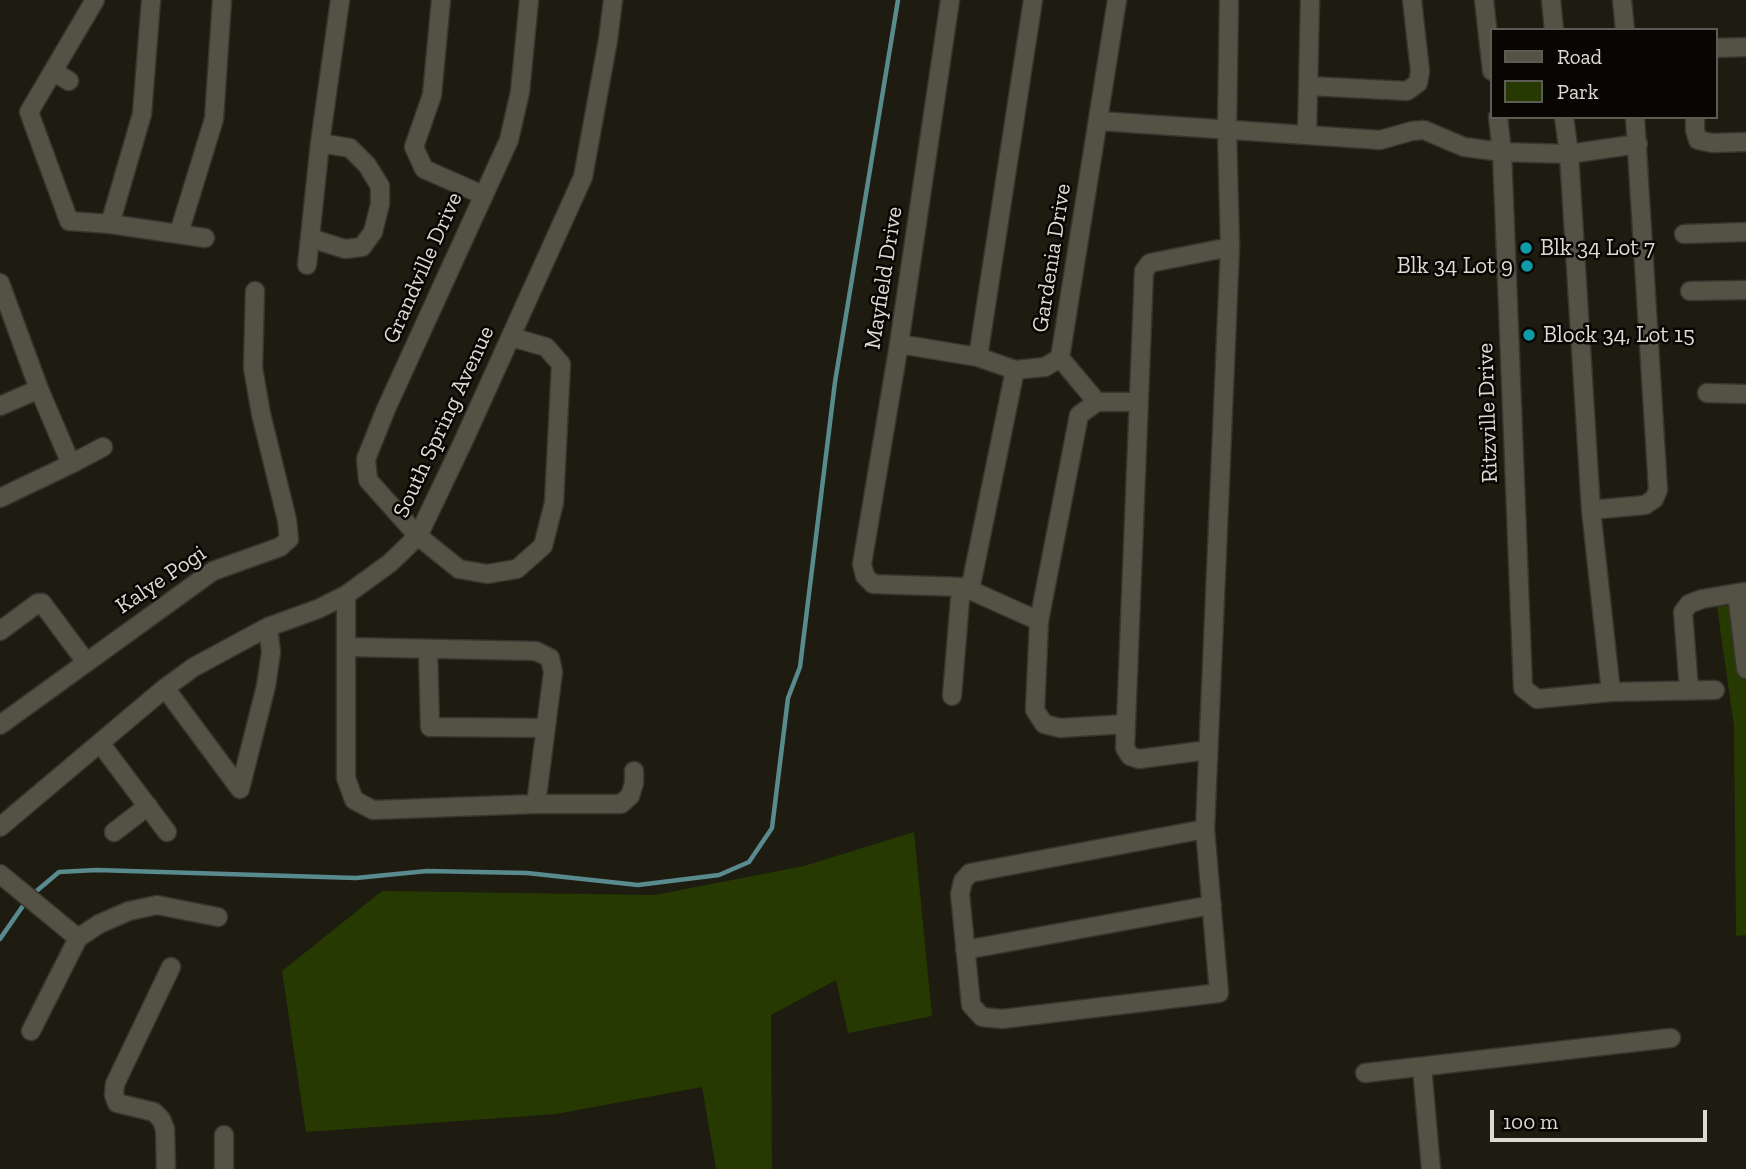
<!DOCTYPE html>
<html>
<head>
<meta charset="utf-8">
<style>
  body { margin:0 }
  #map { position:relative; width:1746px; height:1169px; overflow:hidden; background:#1e1c11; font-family:"Zilla Slab",serif }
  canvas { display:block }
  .legend { position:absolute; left:1490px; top:28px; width:228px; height:91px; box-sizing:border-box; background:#070603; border:2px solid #5c5b56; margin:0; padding:9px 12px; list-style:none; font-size:21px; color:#dcdad3 }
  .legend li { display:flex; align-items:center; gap:14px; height:35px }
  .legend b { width:35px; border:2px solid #5c5b56 }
  .scale { position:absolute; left:1490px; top:1110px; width:217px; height:32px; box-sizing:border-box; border:4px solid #dcdad3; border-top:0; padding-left:9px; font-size:21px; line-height:24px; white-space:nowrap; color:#dcdad3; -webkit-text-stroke:5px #070603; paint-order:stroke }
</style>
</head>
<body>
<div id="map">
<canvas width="1746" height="1169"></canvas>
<ul class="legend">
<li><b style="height:9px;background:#545145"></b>Road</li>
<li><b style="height:19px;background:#253900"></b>Park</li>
</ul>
<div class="scale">100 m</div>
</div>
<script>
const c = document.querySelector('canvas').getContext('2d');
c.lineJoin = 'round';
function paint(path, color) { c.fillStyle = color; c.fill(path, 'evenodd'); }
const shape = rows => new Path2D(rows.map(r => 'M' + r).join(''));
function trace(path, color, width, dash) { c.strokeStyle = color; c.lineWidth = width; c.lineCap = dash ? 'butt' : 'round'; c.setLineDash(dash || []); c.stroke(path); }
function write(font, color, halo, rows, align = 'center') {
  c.font = font + ' "Zilla Slab",serif'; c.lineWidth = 5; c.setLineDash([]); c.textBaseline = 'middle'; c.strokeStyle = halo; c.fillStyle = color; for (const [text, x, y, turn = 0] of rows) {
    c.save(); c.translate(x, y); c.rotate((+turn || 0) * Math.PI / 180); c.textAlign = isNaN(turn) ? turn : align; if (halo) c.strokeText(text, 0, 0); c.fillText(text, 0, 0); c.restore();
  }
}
const green = shape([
  [1746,602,1746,935,1736,936,1734,726,1717,607],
  [914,832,932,1016,848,1033,836,980,771,1015,772,1169,716,1169,702,1087,556,1114,306,1132,282,971,382,891,655,895,804,866]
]);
const stream = shape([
  [33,894,59,872,96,870,356,878,427,871,527,873,638,885,719,875,749,862,772,828,788,698,800,667,835,382,898,0],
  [0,939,27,900]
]);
const minor = shape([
  [95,0,29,112,69,221,110,224,205,238],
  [441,0,432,95,414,147,424,169,483,195],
  [950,0,899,344,862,564,865,576,873,584,961,587,970,590,1015,370],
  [1484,0,1492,71],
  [1551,0,1554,30],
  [1622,0,1625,30],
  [1716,48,1746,47],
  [53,71,69,81],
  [1309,86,1407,91,1418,83,1420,71,1412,0],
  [1498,117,1502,152,1523,688,1537,699,1611,692,1715,690],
  [1564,117,1569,154,1591,510,1611,692],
  [1695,117,1695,130,1698,140,1712,143,1746,142],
  [1099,121,1380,140,1412,131,1424,130,1464,147,1502,152,1569,154,1638,144],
  [1307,134,1310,0],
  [110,224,142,114,151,0],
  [179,233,214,119,222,0],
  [1684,234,1746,232],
  [310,238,345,249,362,247,373,232,380,204,380,186,367,165,350,148,320,143],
  [307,265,320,143,340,0],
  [0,283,39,389,71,464,0,498],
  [1690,291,1746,290],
  [511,337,546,347,561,364,554,503,543,546,517,569,487,574,459,569,418,536,368,480,366,459,386,409,509,140,520,92,529,0],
  [899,344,978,357,1015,370,1045,367,1060,358,1117,0],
  [978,357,1033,0],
  [1060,358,1097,402],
  [1707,393,1746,394],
  [0,406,39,389],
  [71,464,103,447],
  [1591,510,1645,505,1654,499,1658,490,1635,117],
  [970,590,1039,621],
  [1746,592,1737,593,1746,669],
  [346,595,346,778,354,800,373,810,536,804,621,804,630,796,634,783,634,771],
  [0,631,38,603,42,603,86,662],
  [346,647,536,651,550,658,553,672,536,804],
  [428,649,430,727,546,728],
  [165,688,240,789],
  [1689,690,1683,612,1689,604,1702,599,1737,593],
  [952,696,961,587],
  [1126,724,1060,728,1044,724,1035,710,1039,621,1079,415,1097,402,1138,402],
  [0,725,213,571,280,547,289,539,287,520,261,414,253,368,255,291],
  [100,743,167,832],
  [1208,750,1139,759,1130,756,1125,748,1144,271,1150,263,1230,247],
  [240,789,266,686,271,652,268,627],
  [0,827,165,688,194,667,268,627,318,609,346,595,390,563,418,536,463,442,583,177,608,40,613,0],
  [1205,829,970,873,963,881,960,894,971,1005,982,1017,1002,1019,1219,993,1205,829,1230,247,1227,131,1229,0],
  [114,832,148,806],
  [0,874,78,938],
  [965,950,1212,905],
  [31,1031,78,938,99,924,129,911,157,905,218,917],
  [1422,1067,1431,1169],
  [1365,1073,1671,1038],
  [166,1169,165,1129,161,1119,154,1112,117,1103,114,1095,115,1084,171,967],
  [224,1169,224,1135]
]);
const markers = [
  [1526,248,7,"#0f9aa8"],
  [1527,266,7,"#0f9aa8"],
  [1529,335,7,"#0f9aa8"]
];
const poiNames = [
  ["Blk 34 Lot 7",1540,248],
  ["Blk 34 Lot 9",1513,266,"right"],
  ["Block 34, Lot 15",1543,335]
];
const streetNames = [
  ["Gardenia Drive",1052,258,-81],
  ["Grandville Drive",423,268,-66],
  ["Mayfield Drive",884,278,-81],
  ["Ritzville Drive",1488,413,-92],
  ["South Spring Avenue",444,422,-65],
  ["Kalye Pogi",161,580,-34]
];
paint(green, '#253900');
trace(stream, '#598b8e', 4.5);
trace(minor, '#37352f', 21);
trace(minor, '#545145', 18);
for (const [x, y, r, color] of markers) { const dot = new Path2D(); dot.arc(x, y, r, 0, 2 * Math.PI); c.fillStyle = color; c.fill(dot); trace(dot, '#070603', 2.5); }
write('23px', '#dcdad3', '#070603', poiNames, 'left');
write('23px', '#dcdad3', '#070603', streetNames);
</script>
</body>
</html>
